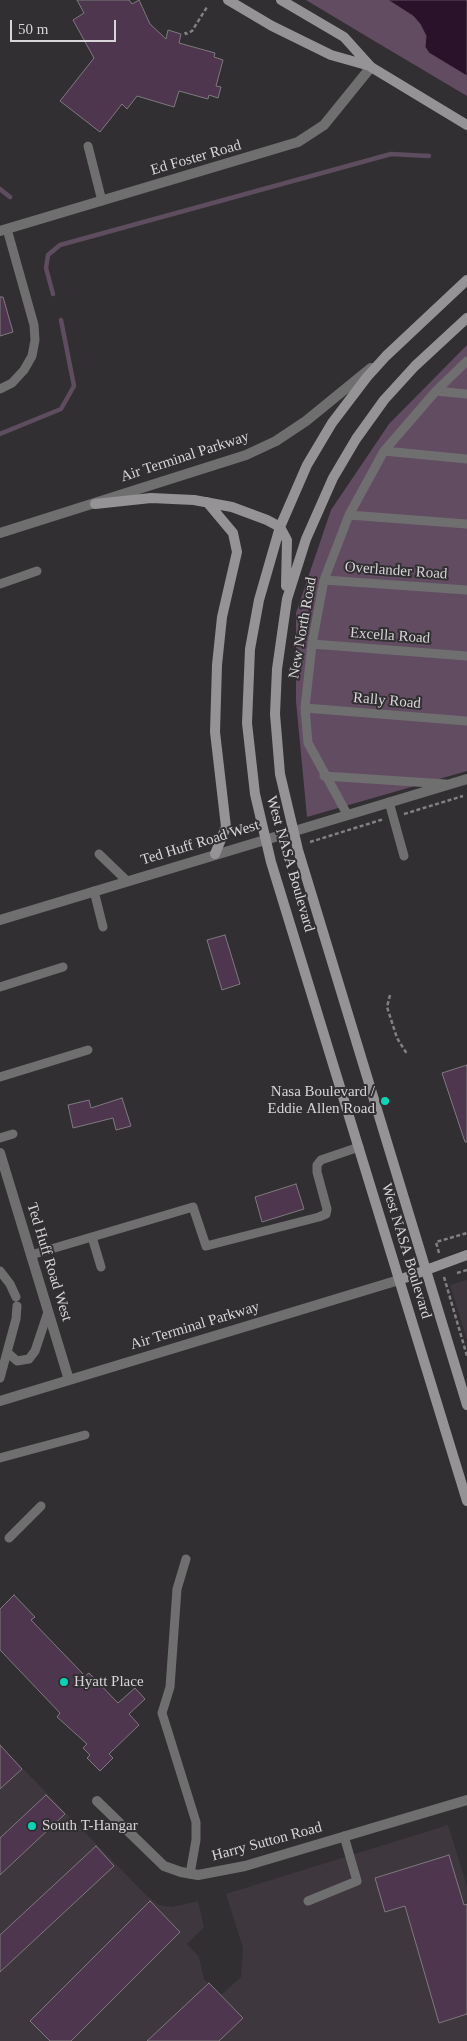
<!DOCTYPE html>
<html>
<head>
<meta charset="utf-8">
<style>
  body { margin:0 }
  #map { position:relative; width:467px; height:2041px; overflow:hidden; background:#312f31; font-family:"Times New Roman",serif }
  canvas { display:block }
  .scale { position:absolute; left:10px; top:20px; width:106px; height:22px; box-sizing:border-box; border:2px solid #d7d5d7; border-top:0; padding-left:6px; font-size:15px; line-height:18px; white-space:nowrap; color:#d7d5d7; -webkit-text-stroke:4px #312f31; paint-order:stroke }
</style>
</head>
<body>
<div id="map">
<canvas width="467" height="2041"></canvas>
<div class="scale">50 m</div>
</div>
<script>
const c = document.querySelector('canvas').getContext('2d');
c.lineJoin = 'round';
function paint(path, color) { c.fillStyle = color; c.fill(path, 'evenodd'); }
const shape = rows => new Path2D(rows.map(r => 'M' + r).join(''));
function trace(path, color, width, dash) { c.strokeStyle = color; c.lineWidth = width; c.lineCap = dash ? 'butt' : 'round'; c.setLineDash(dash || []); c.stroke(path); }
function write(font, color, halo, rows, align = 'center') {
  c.font = font + ' "Times New Roman",serif'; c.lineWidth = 4; c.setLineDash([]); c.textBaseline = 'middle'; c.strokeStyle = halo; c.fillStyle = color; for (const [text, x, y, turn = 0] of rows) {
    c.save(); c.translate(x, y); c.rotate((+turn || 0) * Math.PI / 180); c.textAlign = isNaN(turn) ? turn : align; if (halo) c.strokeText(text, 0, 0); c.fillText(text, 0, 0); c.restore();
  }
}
const built = shape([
  [467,1280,467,1340,450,1285],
  [0,1745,147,1896,159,1905,172,1907,198,1901,204,1927,187,1944,199,1957,204,1979,221,1995,241,1977,243,1948,226,1894,448,1825,467,1886,467,2041,0,2041]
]);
const green = shape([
  [306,0,467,0,467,96,371,39],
  [467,345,467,771,307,817,296,701,296,613,331,510,389,424]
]);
const water = shape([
  [388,0,467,0,467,76,429,53,425,47,426,36,420,24,413,16,388,0]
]);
const stream = shape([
  [0,189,10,197],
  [53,294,46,268,48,255,60,245,391,154,429,156],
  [0,434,61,409,74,386,61,320]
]);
const building = shape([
  [77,0,129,0,132,4,139,0,150,24,166,39,168,30,181,34,179,43,215,53,214,57,223,60,216,86,221,87,218,98,209,95,208,99,179,91,174,107,137,96,127,109,122,104,100,132,60,101,94,58,73,20,84,13,77,0],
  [0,297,3,297,13,332,0,336,0,297],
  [225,935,240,984,222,990,207,940,225,935],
  [467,1065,467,1142,465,1142,442,1073,467,1065],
  [122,1098,131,1126,116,1130,113,1118,73,1128,68,1105,89,1100,91,1108,122,1098],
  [296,1184,304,1209,262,1222,255,1197,296,1184],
  [14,1595,35,1617,31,1620,85,1676,89,1673,118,1703,135,1688,145,1699,129,1714,139,1725,109,1754,113,1758,100,1771,87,1758,90,1755,83,1748,87,1744,57,1717,60,1713,0,1650,0,1609,14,1595],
  [0,1745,22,1769,0,1789,0,1745],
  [46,1795,65,1814,0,1875,0,1838,46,1795],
  [96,1846,114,1866,0,1972,0,1935,96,1846],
  [449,1855,464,1905,467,1904,467,2014,439,2023,405,1906,385,1912,375,1878,449,1855],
  [150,1901,180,1932,71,2041,50,2041,30,2021,150,1901],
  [209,1983,243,2018,219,2041,147,2041,209,1983]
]);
const path = shape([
  [185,32,186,34,192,31,207,7],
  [404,814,463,796],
  [310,842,384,819],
  [390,995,387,1007,397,1038,407,1054],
  [439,1253,436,1242,467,1233],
  [457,1273,467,1270],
  [444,1277,467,1356]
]);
const lane = shape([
  [88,146,102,201],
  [0,389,12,383,24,370,32,356,35,340,34,325,7,229],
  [436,391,467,394],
  [384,451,467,459],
  [349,515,467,524],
  [324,580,467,590],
  [0,584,37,571],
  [312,644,467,656],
  [305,708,467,721],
  [324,776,446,784],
  [389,802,404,856],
  [347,814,308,743,305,708,312,644,324,580,349,515,384,451,436,391,467,361],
  [99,854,127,881],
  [94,891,103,927],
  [0,987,63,967],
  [0,1077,88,1050],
  [0,1138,13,1134],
  [92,1237,101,1267],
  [31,1255,193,1207,206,1246,319,1217,326,1214,327,1209,317,1172,317,1165,321,1160,359,1147],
  [0,1271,10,1284,16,1297],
  [7,1352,17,1361,29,1359,35,1351,48,1312],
  [0,1378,16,1319,17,1306],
  [0,1458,85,1435],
  [9,1538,41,1506],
  [186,1559,177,1589,170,1687,162,1713,196,1822,196,1840,190,1874],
  [308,1901,357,1881,344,1836]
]);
const street = shape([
  [0,231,298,142,324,125,371,67],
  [0,533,246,455,276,441,306,421,371,368],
  [0,920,467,779],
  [0,1153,69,1380],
  [0,1401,399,1280],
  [97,1801,164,1866,181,1872,198,1875,245,1866,467,1800]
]);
const secondary = shape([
  [228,0,272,26,331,55,370,66],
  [281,0,344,37,371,67,467,125],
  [467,280,386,356,367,377,332,423,307,465,280,527,259,600,250,649,247,723,255,794,271,862,467,1501],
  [467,318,415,366,384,400,356,439,333,478,306,539,287,599,277,669,275,714,280,774,298,850,467,1405],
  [207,502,233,533,237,552,222,617,217,665,215,732,226,827,215,854],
  [95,504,151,498,194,500,232,507,267,520,280,527,287,540,286,586],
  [399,1280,467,1255]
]);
const markers = [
  [385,1101,5,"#08d5b5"],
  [64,1682,5,"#08d5b5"],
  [32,1826,5,"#08d5b5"]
];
const streetNames = [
  ["Ed Foster Road",196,158,-16],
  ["Air Terminal Parkway",185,457,-18],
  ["Overlander Road",396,571,4],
  ["New North Road",303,628,-80],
  ["Excella Road",390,636,4],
  ["Rally Road",387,701,5],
  ["Ted Huff Road West",200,843,-17],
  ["West NASA Boulevard",290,864,74],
  ["West NASA Boulevard",406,1251,73],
  ["Ted Huff Road West",49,1262,73],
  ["Air Terminal Parkway",195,1326,-17],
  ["Harry Sutton Road",267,1842,-15]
];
const poiNames = [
  ["Nasa Boulevard /",375,1092,"right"],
  ["Eddie Allen Road",375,1109,"right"],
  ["Hyatt Place",74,1682],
  ["South T-Hangar",42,1826]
];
paint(built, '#3e373e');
paint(green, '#624c62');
paint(water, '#2a132a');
trace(water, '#5e4d5e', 1);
trace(stream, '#5e4d5e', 4.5);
paint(building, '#4f364f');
trace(building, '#7d7a7d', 1);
trace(path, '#828082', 2.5, [4, 2.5]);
trace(lane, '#706f70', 9);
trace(street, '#706f70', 10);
trace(secondary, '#959395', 10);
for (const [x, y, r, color] of markers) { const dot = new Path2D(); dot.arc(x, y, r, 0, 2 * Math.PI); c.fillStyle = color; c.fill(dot); trace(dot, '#312f31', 2); }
write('15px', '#d7d5d7', '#312f31', streetNames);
write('15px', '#d7d5d7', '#312f31', poiNames, 'left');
</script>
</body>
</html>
